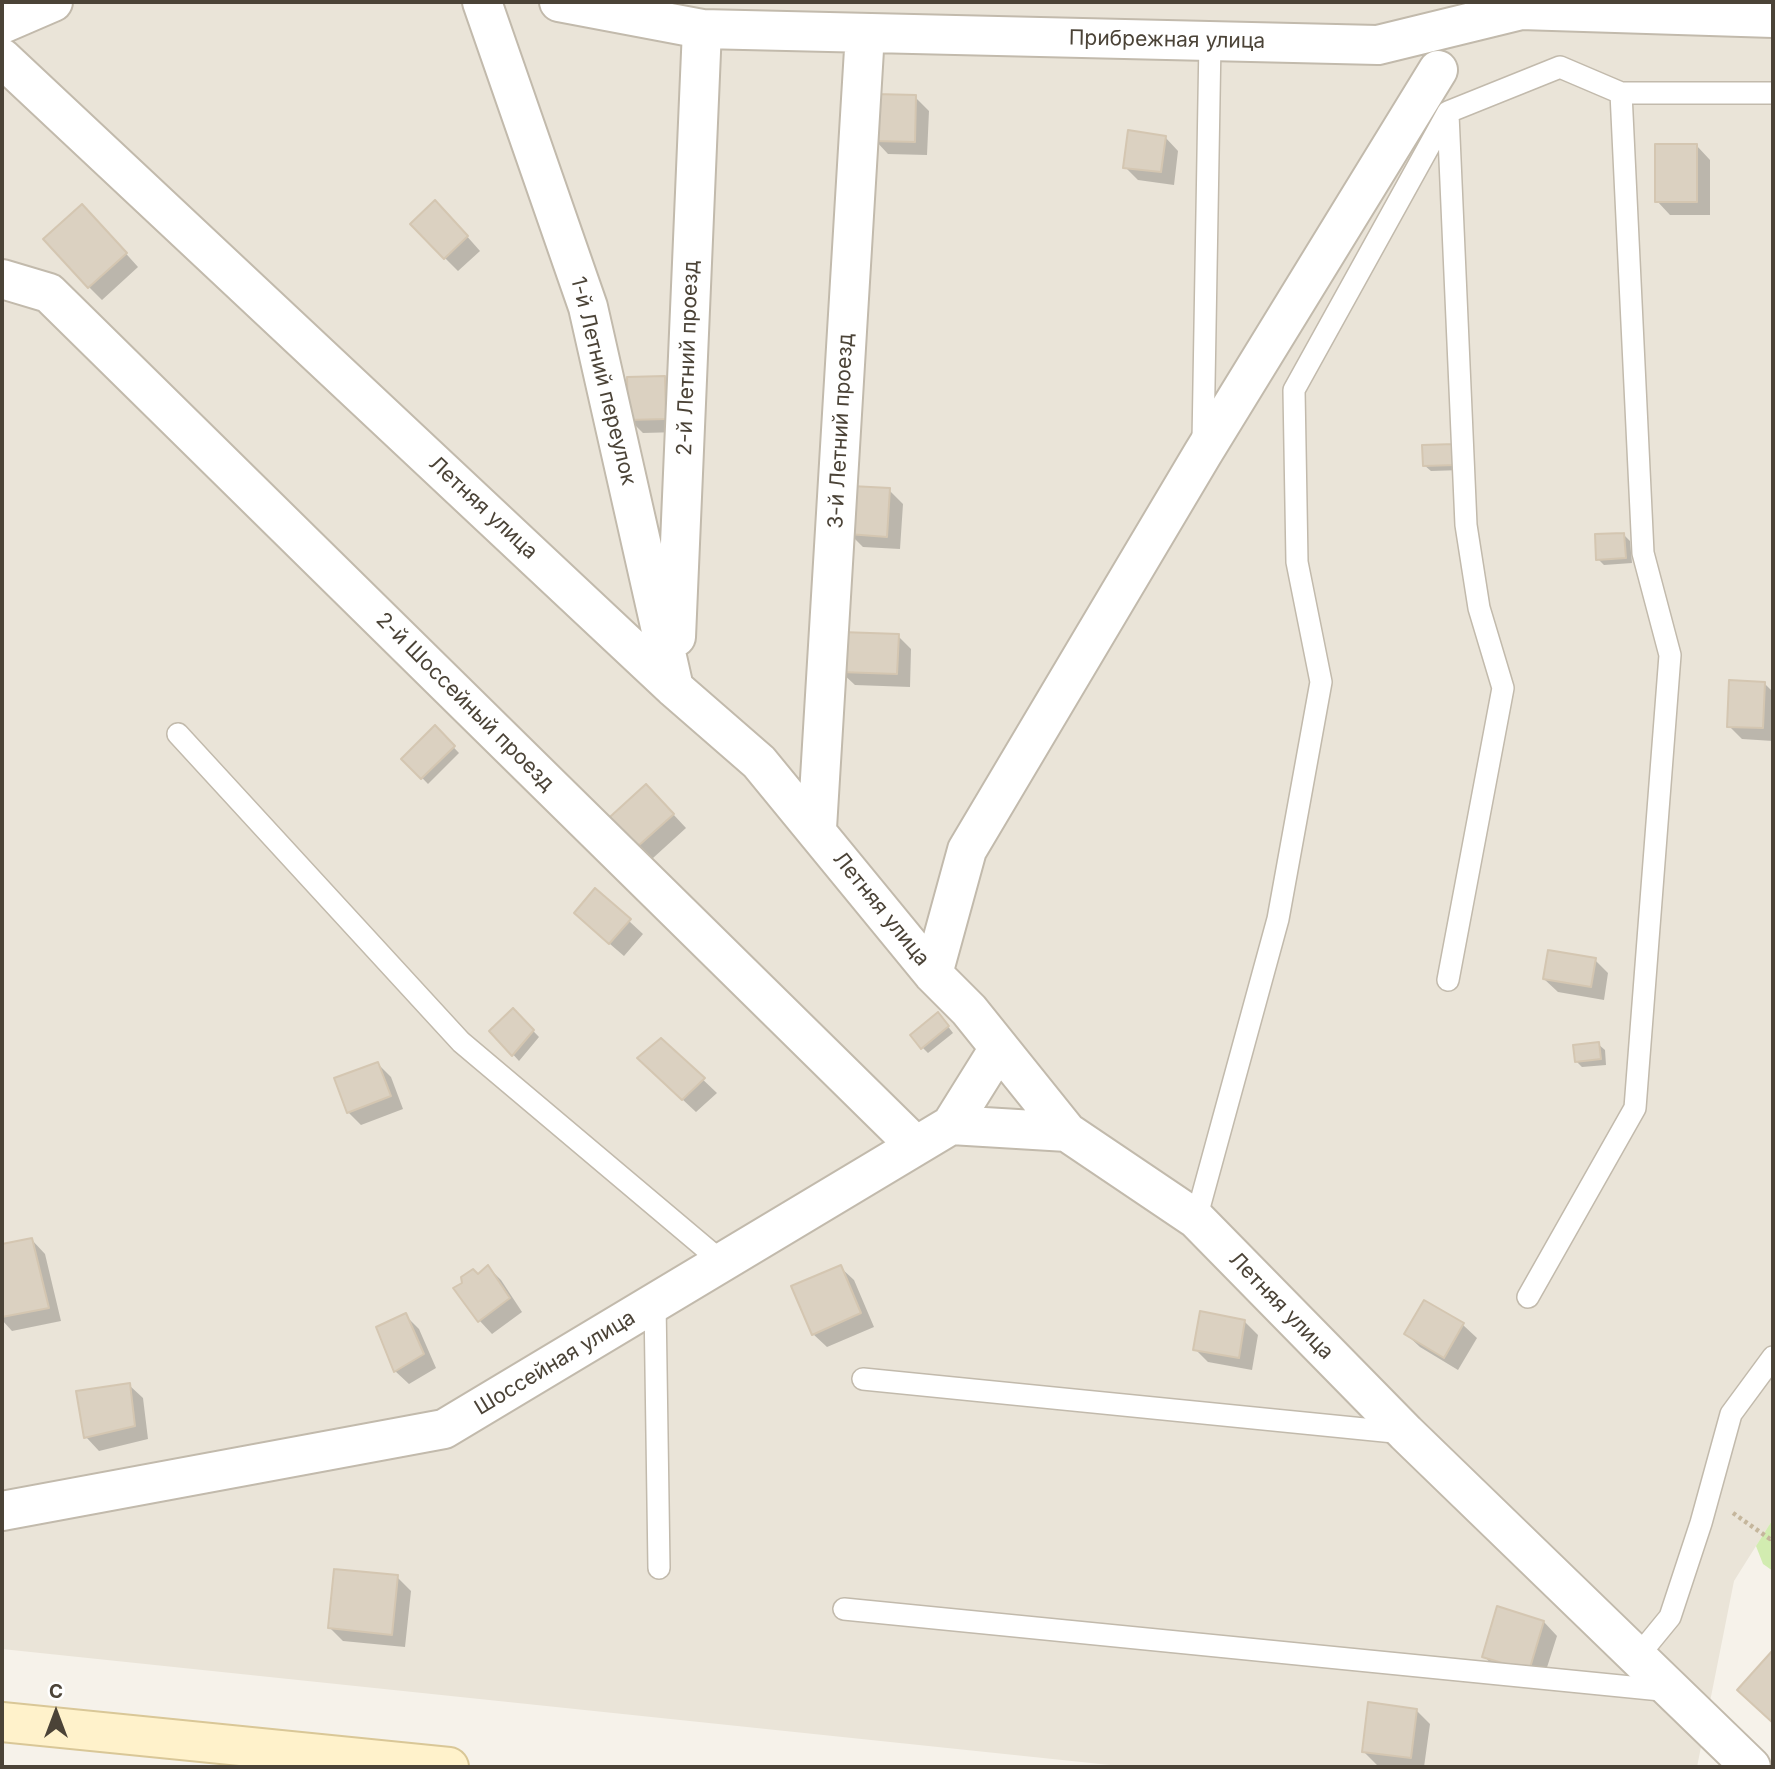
<!DOCTYPE html>
<html>
<head>
<meta charset="utf-8">
<style>
  body { margin:0 }
  #map { position:relative; width:1775px; height:1769px; overflow:hidden; background:#f6f2ea; font-family:Inter,sans-serif }
  canvas { display:block }
  .frame { position:absolute; inset:0; border:4px solid #4b4337; pointer-events:none }
  .north { position:absolute; left:21px; top:1678px; width:70px; height:70px; -webkit-text-stroke:5px #fff; paint-order:stroke; rotate:0deg; font-size:19px; font-weight:700; line-height:28px; text-align:center; color:#4b4337 }
  .north::after { content:''; display:block; margin:auto; width:24px; height:32px; background:#4b4337; clip-path:polygon(50% 0,100% 100%,50% 72%,0 100%) }
</style>
</head>
<body>
<div id="map">
<canvas width="1775" height="1769"></canvas>
<div class="frame"></div>
<div class="north">С</div>
</div>
<script>
const c = document.querySelector('canvas').getContext('2d');
c.lineJoin = 'round';
function paint(path, color) { c.fillStyle = color; c.fill(path, 'evenodd'); }
const shape = rows => new Path2D(rows.map(r => 'M' + r).join(''));
function trace(path, color, width, dash) { c.strokeStyle = color; c.lineWidth = width; c.lineCap = dash ? 'butt' : 'round'; c.setLineDash(dash || []); c.stroke(path); }
function write(font, color, halo, rows, align = 'center') {
  c.font = font + ' Inter,sans-serif'; c.lineWidth = 5; c.setLineDash([]); c.textBaseline = 'middle'; c.strokeStyle = halo; c.fillStyle = color; for (const [text, x, y, turn = 0] of rows) {
    c.save(); c.translate(x, y); c.rotate((+turn || 0) * Math.PI / 180); c.textAlign = isNaN(turn) ? turn : align; if (halo) c.strokeText(text, 0, 0); c.fillText(text, 0, 0); c.restore();
  }
}
const residential = shape([
  [2,2,1773,2,1773,1519,1734,1581,1697,1767,1129,1767,2,1649]
]);
const green = shape([
  [1773,1519,1773,1571,1763,1564,1756,1546]
]);
const shadow = shape([
  [915,97,929,111,927,155,888,154,875,140],
  [1165,137,1178,151,1174,185,1138,180,1125,167],
  [1697,146,1710,160,1710,215,1670,215,1657,201],
  [449,216,480,251,458,271,445,258],
  [95,219,138,267,102,300,89,287],
  [664,377,677,391,679,432,643,433,630,420],
  [1424,447,1462,470,1431,471,1424,465],
  [889,490,903,504,900,549,863,547,850,534],
  [1624,535,1630,541,1632,563,1604,565,1598,559],
  [898,636,911,649,910,687,855,685,841,672],
  [1764,683,1773,692,1773,741,1742,739,1729,726],
  [435,728,459,753,428,784,404,759],
  [659,799,686,828,642,868,629,855],
  [629,921,643,934,624,956,589,926],
  [1595,960,1608,973,1604,1000,1558,992,1544,979],
  [513,1010,539,1037,519,1061,492,1031],
  [944,1021,953,1033,928,1053,922,1047],
  [661,1040,717,1093,696,1112,653,1072],
  [1598,1044,1605,1050,1606,1065,1582,1067,1576,1061],
  [378,1064,391,1077,403,1109,361,1125,348,1112],
  [32,1240,45,1254,61,1321,12,1331,2,1320,2,1246],
  [488,1267,501,1280,522,1312,492,1334,479,1320,478,1277],
  [840,1267,854,1280,874,1327,827,1347,813,1334],
  [1425,1302,1463,1325,1477,1338,1458,1370,1420,1347,1406,1334],
  [406,1316,419,1329,436,1368,409,1384,395,1371],
  [1245,1322,1258,1335,1252,1370,1208,1362,1195,1349],
  [129,1385,143,1398,148,1439,99,1451,86,1437],
  [397,1577,411,1591,405,1647,343,1641,330,1628],
  [1544,1622,1557,1636,1542,1683,1497,1670,1484,1656],
  [1416,1710,1430,1724,1424,1767,1377,1765,1363,1751]
]);
const building = shape([
  [875,94,916,95,915,142,873,141,875,94],
  [1128,130,1166,136,1161,172,1123,168,1128,130],
  [1655,144,1697,144,1697,202,1655,202,1655,144],
  [435,200,468,236,444,259,410,224,435,200],
  [82,204,127,253,88,288,43,239,82,204],
  [665,376,666,419,628,420,627,377,665,376],
  [1455,444,1456,465,1423,466,1422,445,1455,444],
  [851,486,890,488,887,537,848,534,851,486],
  [1624,533,1626,558,1596,560,1595,534,1624,533],
  [841,632,899,634,897,674,840,672,841,632],
  [1729,680,1765,682,1763,728,1727,727,1729,680],
  [435,725,455,746,421,779,401,759,435,725],
  [646,784,674,814,627,856,600,826,646,784],
  [595,888,631,919,609,944,574,913,595,888],
  [1548,950,1596,958,1591,987,1543,979,1548,950],
  [513,1008,534,1030,512,1056,489,1031,513,1008],
  [938,1012,949,1026,921,1049,910,1035,938,1012],
  [661,1038,705,1078,682,1100,637,1058,661,1038],
  [1599,1042,1601,1059,1575,1062,1573,1045,1599,1042],
  [378,1062,391,1096,347,1113,334,1078,378,1062],
  [32,1238,49,1308,2,1317,2,1244,32,1238],
  [488,1265,510,1298,478,1322,453,1288,462,1283,461,1277,473,1269,478,1274,488,1265],
  [841,1265,861,1313,812,1335,791,1286,841,1265],
  [1424,1300,1464,1323,1444,1358,1404,1334,1424,1300],
  [1200,1311,1245,1320,1239,1358,1193,1350,1200,1311],
  [406,1313,424,1354,394,1372,376,1327,406,1313],
  [130,1383,135,1426,84,1438,76,1391,130,1383],
  [334,1569,398,1575,392,1635,328,1628,334,1569],
  [1497,1606,1544,1621,1529,1671,1482,1657,1497,1606],
  [1773,1650,1773,1723,1737,1690,1773,1650],
  [1368,1702,1417,1709,1411,1758,1362,1752,1368,1702]
]);
const path = shape([
  [1733,1513,1770,1539,1773,1537]
]);
const service = shape([
  [1203,441,1210,41],
  [178,734,461,1042,722,1262],
  [1448,980,1503,688,1479,608,1466,525,1448,114],
  [1196,1219,1278,919,1321,682,1297,562,1294,390,1448,112,1560,67,1621,93],
  [1528,1297,1635,1108,1670,655,1643,553,1621,93,1773,93],
  [655,1302,659,1568],
  [863,1379,1404,1433],
  [844,1609,1671,1691],
  [1638,1656,1670,1617,1701,1523,1731,1414,1773,1357]
]);
const minor = shape([
  [482,2,588,307,674,688],
  [559,2,702,29,1378,45,1521,10,1773,18],
  [2,24,53,2],
  [2,58,674,688,759,762,933,974,969,1010,1067,1132,1196,1219,1406,1433,1751,1767],
  [2,279,49,293,916,1146],
  [676,637,702,29],
  [817,828,865,33],
  [933,974,967,850,1203,453,1438,70],
  [951,1125,999,1048],
  [2,1511,444,1429,951,1125,1067,1132]
]);
const secondary = shape([
  [2,1722,449,1767]
]);
const streetNames = [
  ["Прибрежная улица",1167,40,1],
  ["2-й Летний проезд",688,358,-88],
  ["1-й Летний переулок",603,381,76],
  ["3-й Летний проезд",841,431,-87],
  ["Летняя улица",483,508,43],
  ["2-й Шоссейный проезд",465,702,45],
  ["Летняя улица",881,909,51],
  ["Летняя улица",1281,1306,46],
  ["Шоссейная улица",555,1363,-31]
];
paint(residential, '#eae4d8');
paint(green, '#d2ecb0');
paint(shadow, '#0003');
paint(building, '#dbd1c1');
trace(building, '#d4c6b1', 2);
trace(service, '#c2baac', 24);
trace(minor, '#c2baac', 42);
trace(secondary, '#d9c797', 42);
trace(path, '#c5b69c', 4.5, [3.5, 3.5]);
trace(service, '#fff', 21);
trace(minor, '#fff', 38);
trace(secondary, '#fff2cb', 38);
write('21px', '#4b4337', '#fff', streetNames);
</script>
</body>
</html>
